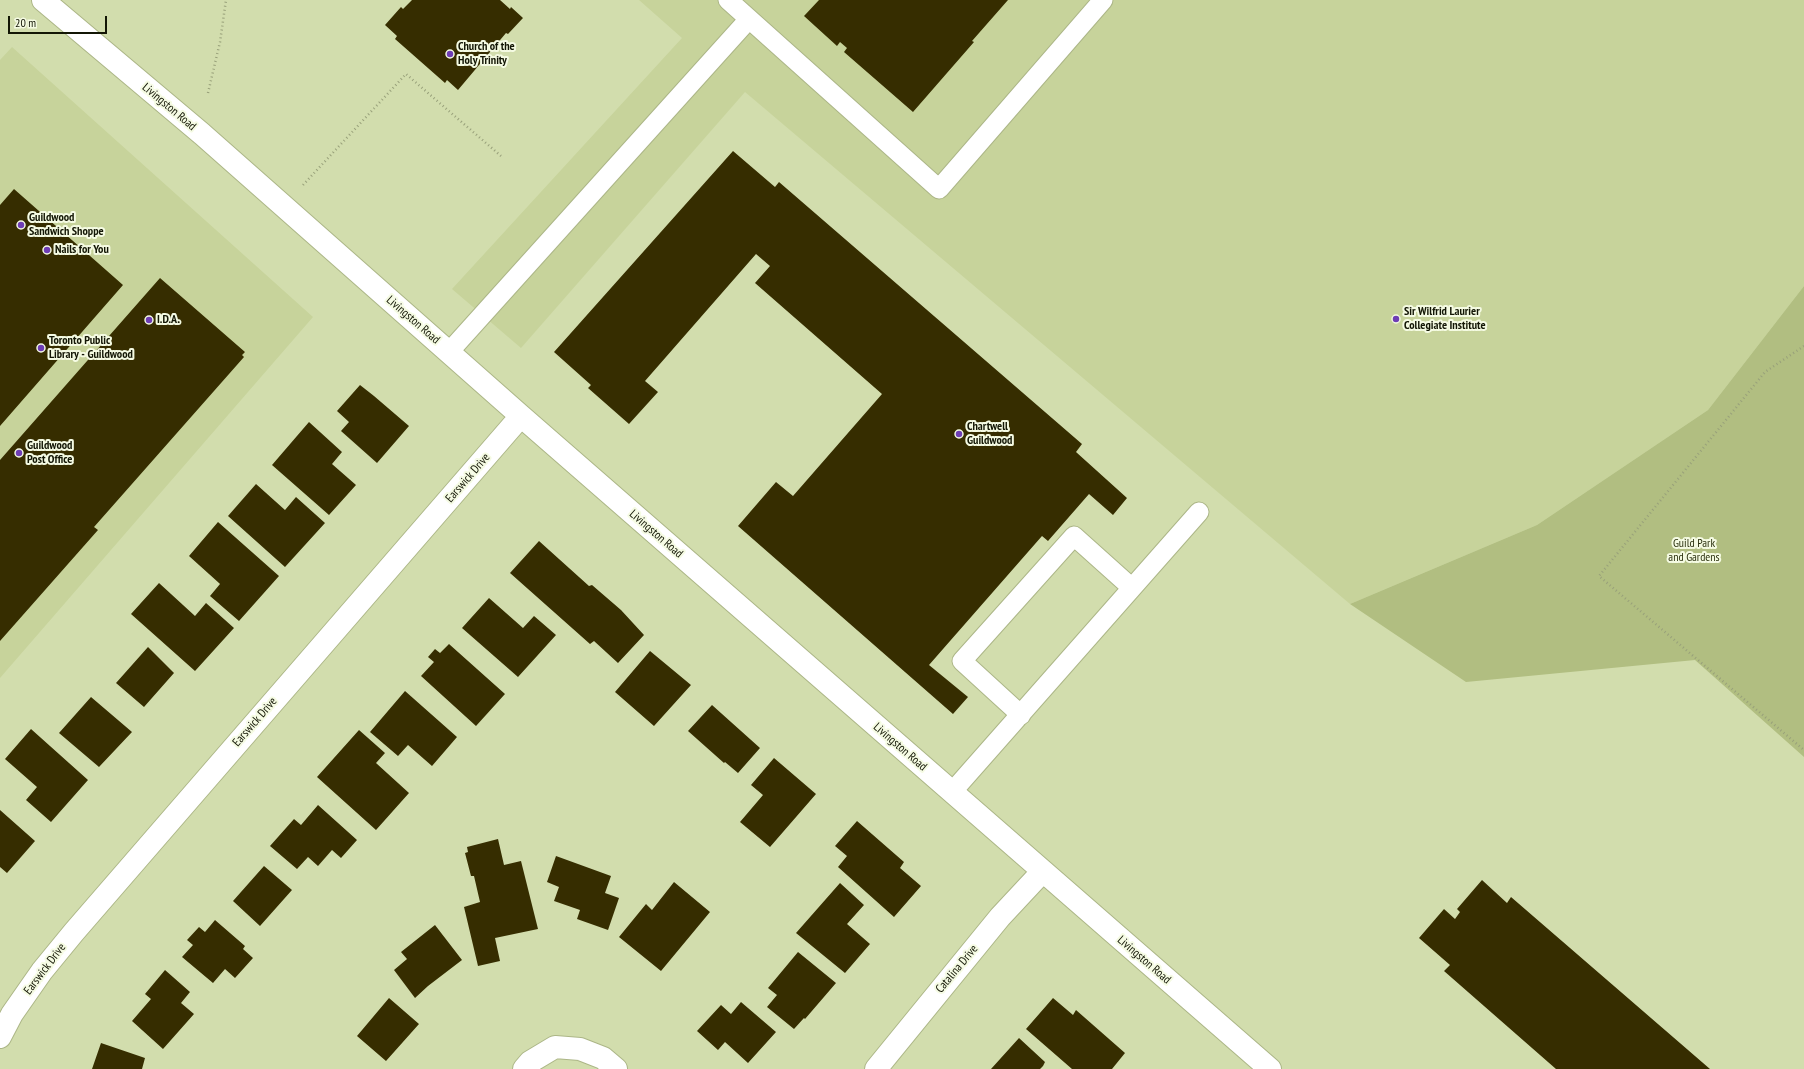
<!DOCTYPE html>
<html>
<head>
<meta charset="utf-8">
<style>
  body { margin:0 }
  #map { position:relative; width:1804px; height:1069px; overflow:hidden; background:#d2ddad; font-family:"PT Sans Narrow",sans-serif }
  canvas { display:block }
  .scale { position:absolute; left:8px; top:16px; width:99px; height:18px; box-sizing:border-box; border:2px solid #131605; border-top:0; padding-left:5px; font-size:12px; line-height:14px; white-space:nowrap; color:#131605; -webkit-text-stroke:3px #f5fbe3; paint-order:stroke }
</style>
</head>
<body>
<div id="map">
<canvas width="1804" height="1069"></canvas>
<div class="scale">20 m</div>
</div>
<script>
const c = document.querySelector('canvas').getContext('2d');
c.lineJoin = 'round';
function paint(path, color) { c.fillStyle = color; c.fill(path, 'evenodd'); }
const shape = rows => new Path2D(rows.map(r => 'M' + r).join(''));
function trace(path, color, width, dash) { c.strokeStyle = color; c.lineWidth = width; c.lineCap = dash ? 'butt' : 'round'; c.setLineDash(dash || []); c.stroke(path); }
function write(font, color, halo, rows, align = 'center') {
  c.font = font + ' "PT Sans Narrow",sans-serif'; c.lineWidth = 4; c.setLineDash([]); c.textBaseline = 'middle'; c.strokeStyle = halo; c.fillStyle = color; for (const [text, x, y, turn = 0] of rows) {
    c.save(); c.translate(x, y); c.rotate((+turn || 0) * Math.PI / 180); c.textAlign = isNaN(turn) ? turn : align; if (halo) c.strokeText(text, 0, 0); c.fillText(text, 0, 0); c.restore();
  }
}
const built = shape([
  [639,0,1804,0,1804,286,1708,410,1537,525,1350,604,745,92,521,348,452,289,682,38],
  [12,47,313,317,0,678,0,60]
]);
const green = shape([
  [1804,286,1804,757,1695,660,1466,682,1350,604,1537,525,1708,410]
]);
const building = shape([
  [412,0,500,0,510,9,511,7,523,18,508,34,506,33,458,90,447,80,445,83,395,39,397,36,385,25,401,7,403,9],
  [819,0,1008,0,972,41,974,42,913,112,844,52,847,48,840,42,837,46,804,16],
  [733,151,775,187,779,182,1082,444,1076,452,1127,498,1113,515,1089,494,1048,541,1042,536,929,665,968,697,953,714,738,526,776,482,793,496,882,394,755,283,770,266,756,254,645,381,658,392,629,424,588,388,591,385,554,352],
  [14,189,123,285,0,426,0,205],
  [160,278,245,352,242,355,244,357,94,527,98,530,0,641,0,460],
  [360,385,374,396,409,426,377,463,341,431,349,422,337,411],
  [309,422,342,452,332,464,356,485,329,515,272,465],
  [256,484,285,510,296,497,325,523,285,567,228,516],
  [218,522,279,576,239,621,210,596,220,584,219,583,189,556],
  [539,541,589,586,592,585,621,610,644,635,618,663,594,641,590,644,510,573],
  [159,583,195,616,206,603,234,628,195,671,131,614],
  [489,598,523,628,534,616,556,635,518,677,462,628],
  [449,644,505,694,476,726,421,676,434,662,428,657,435,649,440,653],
  [148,647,174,673,144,707,116,683],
  [650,651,691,685,654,726,615,692],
  [405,691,457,737,432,766,408,745,398,756,370,732],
  [91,697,132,732,99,767,59,733],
  [712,705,760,748,738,773,725,762,724,763,688,731],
  [31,729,88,780,51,822,26,800,37,787,5,759],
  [359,730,385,753,376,763,409,793,376,830,317,777],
  [774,758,816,794,770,847,740,822,763,795,751,785],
  [318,805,357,840,341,858,332,850,318,866,308,857,297,869,270,846,294,819,301,825],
  [0,810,35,841,7,873,0,867],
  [857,821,904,862,900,868,921,886,894,917,838,867,847,856,835,846],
  [498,839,504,865,521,861,538,929,495,938,500,961,478,966,464,907,480,902,474,876,471,876,465,853,468,852,467,847],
  [556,856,611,876,605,893,619,898,608,930,577,919,580,910,554,901,559,887,547,882],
  [264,866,292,890,260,926,233,901],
  [1482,880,1507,903,1511,897,1710,1069,1556,1069,1444,971,1450,965,1419,938,1444,909,1455,919,1460,912,1457,909],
  [674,882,710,912,661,971,619,937,646,904,652,910],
  [840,883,864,905,847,924,870,944,845,973,796,933],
  [215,920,245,946,243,949,253,958,235,978,225,969,213,983,182,957,193,945,187,940,199,927,205,932],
  [435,925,462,960,428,986,415,998,394,970,407,959,401,952],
  [798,952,836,983,805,1019,804,1018,794,1029,767,1007,777,995,768,988],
  [165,970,190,992,181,1003,194,1014,163,1049,132,1021,151,999,145,994],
  [389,998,419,1024,386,1061,357,1036],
  [1053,998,1073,1015,1076,1010,1125,1053,1112,1069,1072,1069,1026,1029],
  [741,1002,776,1032,748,1063,725,1042,718,1050,697,1031,721,1005,731,1014],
  [1019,1038,1045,1062,1043,1066,1040,1069,991,1069],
  [101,1043,145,1058,142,1069,92,1069]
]);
const path = shape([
  [208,93,220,42,226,0],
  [303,185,406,74,501,156],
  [1804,346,1765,372,1599,576,1804,750]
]);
const lane = shape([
  [728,0,939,189,1103,0],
  [449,352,749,19],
  [1021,715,962,661,1074,536,1132,588],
  [952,792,1199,512]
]);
const street = shape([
  [43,0,202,134,521,416,1270,1069],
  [0,1037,12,1014,42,971,74,932,521,416],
  [524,1069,530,1062,555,1047,580,1049,603,1058,616,1069],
  [876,1069,1000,917,1042,872]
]);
const markers = [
  [450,54,4,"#6e3db5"],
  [21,225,4,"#6e3db5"],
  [47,250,4,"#6e3db5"],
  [1396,319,4,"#6e3db5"],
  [149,320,4,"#6e3db5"],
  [41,348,4,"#6e3db5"],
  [959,434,4,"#6e3db5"],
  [19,453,4,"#6e3db5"]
];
const poiNames = [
  ["Church of the",458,47],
  ["Holy Trinity",458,61],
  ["Guildwood",29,218],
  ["Sandwich Shoppe",29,232],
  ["Nails for You",55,250],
  ["Sir Wilfrid Laurier",1404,312],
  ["Collegiate Institute",1404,326],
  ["I.D.A.",157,320],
  ["Toronto Public",49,341],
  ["Library - Guildwood",49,355],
  ["Chartwell",967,427],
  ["Guildwood",967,441],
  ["Guildwood",27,446],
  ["Post Office",27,460]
];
const streetNames = [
  ["Livingston Road",169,107,40],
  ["Livingston Road",413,320,41],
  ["Earswick Drive",468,478,-49],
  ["Livingston Road",656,534,41],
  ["Earswick Drive",255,722,-49],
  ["Livingston Road",900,747,41],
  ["Livingston Road",1144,960,41],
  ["Earswick Drive",45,969,-53],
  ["Catalina Drive",957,969,-50]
];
const parkNames = [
  ["Guild Park",1694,544],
  ["and Gardens",1694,558]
];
paint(built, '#c7d39b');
paint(green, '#b1be81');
paint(building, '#362d00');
trace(lane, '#acb687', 21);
trace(street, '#acb687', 24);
trace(path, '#98a07a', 2.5, [1, 3]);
trace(lane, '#fff', 19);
trace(street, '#fff', 22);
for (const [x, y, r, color] of markers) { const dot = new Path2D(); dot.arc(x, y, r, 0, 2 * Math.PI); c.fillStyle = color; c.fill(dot); trace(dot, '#f5fbe3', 1.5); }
write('bold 12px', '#131605', '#f5fbe3', poiNames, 'left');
write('12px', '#131605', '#f5fbe3', streetNames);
write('12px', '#2c3210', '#f5fbe3', parkNames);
</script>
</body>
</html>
